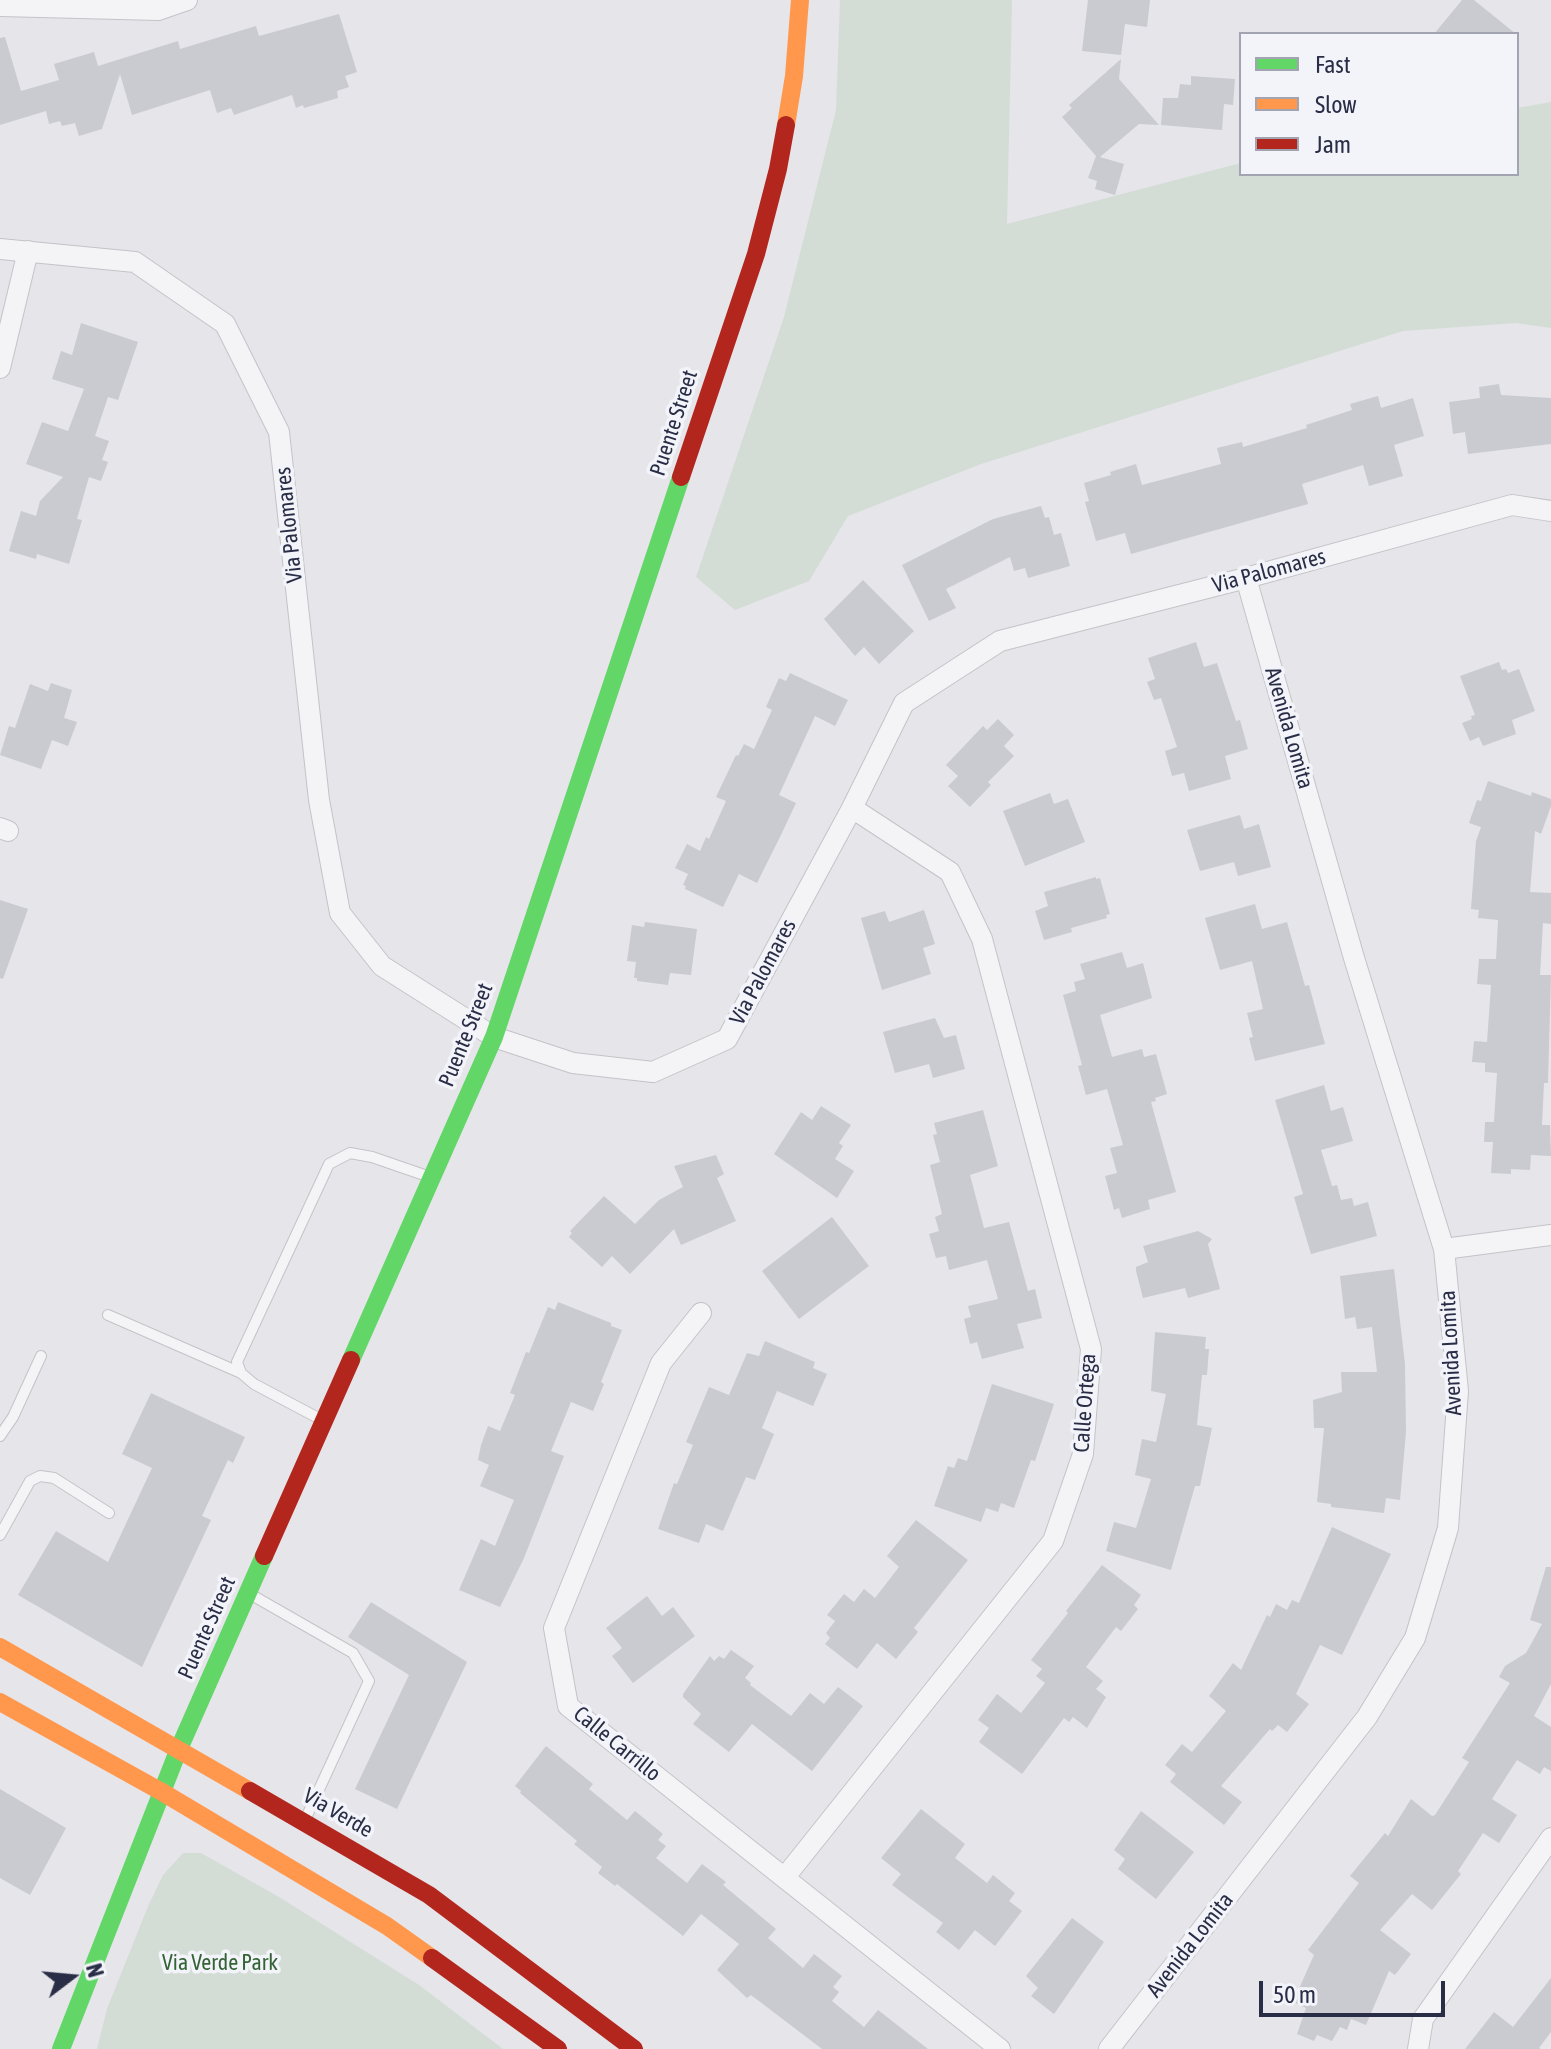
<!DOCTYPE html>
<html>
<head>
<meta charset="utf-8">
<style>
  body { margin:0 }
  #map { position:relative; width:1551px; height:2049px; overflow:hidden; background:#e5e5ea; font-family:"Asap Condensed",sans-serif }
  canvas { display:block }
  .legend { position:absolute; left:1239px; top:32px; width:280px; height:144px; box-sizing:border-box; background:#f3f4f9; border:2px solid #a2a4b1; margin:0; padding:10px 14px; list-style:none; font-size:24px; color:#292d46 }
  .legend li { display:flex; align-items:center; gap:16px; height:40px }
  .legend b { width:40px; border:2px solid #a2a4b1 }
  .north { position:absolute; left:32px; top:1937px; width:80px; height:80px; -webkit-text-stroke:6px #f3f4f9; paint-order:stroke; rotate:74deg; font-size:22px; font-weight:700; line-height:32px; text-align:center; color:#292d46 }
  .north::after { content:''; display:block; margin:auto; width:28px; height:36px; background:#292d46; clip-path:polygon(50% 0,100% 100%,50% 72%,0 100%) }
  .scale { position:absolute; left:1259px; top:1981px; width:186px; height:36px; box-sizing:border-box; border:4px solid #292d46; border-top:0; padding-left:10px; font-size:24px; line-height:28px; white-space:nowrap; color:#292d46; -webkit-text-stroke:6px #f3f4f9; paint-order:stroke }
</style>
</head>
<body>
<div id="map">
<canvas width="1551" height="2049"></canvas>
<ul class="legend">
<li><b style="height:10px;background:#63d668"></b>Fast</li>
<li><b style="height:10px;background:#ff974d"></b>Slow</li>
<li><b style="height:10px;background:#b3261e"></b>Jam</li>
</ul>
<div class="north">N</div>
<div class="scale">50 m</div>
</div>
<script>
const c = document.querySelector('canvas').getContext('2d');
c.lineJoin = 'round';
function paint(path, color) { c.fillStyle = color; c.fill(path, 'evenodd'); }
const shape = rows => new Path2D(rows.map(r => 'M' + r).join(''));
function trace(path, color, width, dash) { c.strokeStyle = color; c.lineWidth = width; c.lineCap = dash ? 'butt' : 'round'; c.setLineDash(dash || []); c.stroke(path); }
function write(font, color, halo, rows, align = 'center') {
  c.font = font + ' "Asap Condensed",sans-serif'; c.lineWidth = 7; c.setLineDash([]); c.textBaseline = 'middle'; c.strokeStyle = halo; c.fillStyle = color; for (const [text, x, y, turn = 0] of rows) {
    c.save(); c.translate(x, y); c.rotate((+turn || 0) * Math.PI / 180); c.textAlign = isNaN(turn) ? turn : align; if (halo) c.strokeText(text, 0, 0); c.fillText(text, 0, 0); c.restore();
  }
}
const green = shape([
  [840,0,1012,0,1007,224,1241,163,1241,174,1517,174,1517,108,1551,102,1551,328,1516,323,1403,331,981,464,848,516,809,581,735,610,696,577,784,317,836,110],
  [183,1853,201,1853,279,1897,419,1985,503,2049,97,2049,107,2009,149,1904,163,1875]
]);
const building = shape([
  [1088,0,1150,0,1147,27,1125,24,1121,55,1082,51],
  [1462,0,1474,0,1516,34,1434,34],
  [339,14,357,72,345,76,349,87,337,91,338,98,304,108,303,105,296,108,292,95,234,115,231,108,217,113,210,90,132,115,120,74,102,129,79,136,75,123,62,126,60,121,49,124,46,111,0,125,0,38,5,37,21,91,59,80,54,64,94,52,98,66,178,41,180,49,256,26,259,36],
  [1121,59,1119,79,1159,125,1139,124,1100,157,1124,164,1115,195,1095,189,1097,181,1088,178,1096,156,1062,117,1072,108,1069,105],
  [1191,76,1235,79,1233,105,1224,104,1222,130,1161,125,1163,98,1178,98,1180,84,1191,85],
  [81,323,138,342,118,400,108,397,95,436,109,441,102,460,108,462,101,481,89,477,77,519,82,520,69,564,37,554,36,559,9,551,21,511,36,516,40,501,63,477,26,464,42,422,68,431,84,389,52,379,61,351,72,355],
  [1499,384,1501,395,1551,398,1551,444,1468,454,1465,432,1453,434,1449,402,1480,398,1479,387],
  [1378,396,1381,408,1413,398,1424,436,1394,445,1403,476,1369,486,1363,465,1302,484,1308,504,1131,554,1125,533,1096,541,1085,502,1089,501,1084,483,1111,475,1110,472,1136,464,1142,485,1221,464,1217,448,1242,442,1243,447,1307,428,1306,425,1352,410,1350,404],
  [1041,506,1045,518,1049,517,1054,535,1061,533,1070,566,1028,578,1025,568,1014,571,1010,557,946,589,956,608,929,621,902,565,993,519],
  [863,580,914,631,879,664,864,647,855,656,824,619],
  [1196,642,1204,667,1217,663,1236,721,1240,720,1248,749,1225,756,1231,779,1189,791,1184,773,1172,776,1165,751,1177,747,1161,698,1154,700,1147,682,1155,679,1148,658],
  [1499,662,1502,670,1506,669,1508,673,1519,669,1535,711,1512,720,1516,734,1483,746,1479,737,1470,741,1462,723,1472,719,1471,716,1475,715,1460,676],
  [790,673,848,700,835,726,815,716,779,795,796,803,781,835,757,883,739,874,723,907,685,889,686,886,683,885,688,874,675,868,687,844,700,851,706,837,709,839,726,801,716,797,736,755,738,756,744,744,754,749,772,710,766,707,779,678,786,681],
  [51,683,72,690,64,718,77,722,68,746,52,740,41,769,0,755,9,726,15,728,30,684,48,691],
  [998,719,1014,735,1004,746,1014,756,988,782,991,785,970,807,948,786,958,776,946,765,983,726,987,730],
  [1488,781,1531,796,1532,792,1551,799,1551,806,1541,834,1535,831,1530,892,1551,893,1551,924,1543,923,1540,975,1551,975,1548,1083,1544,1083,1542,1125,1550,1125,1551,1156,1531,1155,1530,1170,1511,1169,1511,1174,1491,1173,1493,1142,1484,1142,1485,1122,1494,1122,1497,1073,1485,1072,1485,1063,1472,1062,1474,1041,1487,1042,1491,985,1477,984,1479,959,1496,959,1498,920,1478,918,1479,910,1471,909,1476,841,1481,827,1469,823,1477,800,1481,801],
  [1050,793,1054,804,1068,799,1085,842,1025,866,1003,811],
  [1240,815,1244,829,1259,824,1271,867,1238,876,1234,862,1200,871,1187,830],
  [1096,877,1096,879,1100,878,1110,914,1106,915,1107,918,1071,928,1072,932,1044,940,1035,911,1048,906,1044,892],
  [0,900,28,909,3,979,0,978],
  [1255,904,1262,929,1287,922,1305,986,1309,985,1325,1044,1255,1061,1249,1038,1253,1037,1247,1013,1263,1009,1252,961,1220,970,1205,918],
  [924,910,935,944,923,948,931,974,882,990,861,918,885,911,889,922],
  [645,922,697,929,691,975,670,973,668,985,637,981,637,978,634,978,636,962,627,961,632,925,644,927],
  [1122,952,1127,968,1143,963,1152,998,1100,1015,1112,1057,1142,1049,1144,1057,1156,1054,1167,1094,1155,1098,1156,1101,1151,1102,1176,1192,1148,1200,1150,1209,1122,1218,1119,1208,1114,1210,1105,1176,1117,1173,1110,1148,1123,1145,1107,1089,1086,1095,1078,1066,1082,1065,1063,995,1076,991,1074,982,1085,979,1080,964],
  [935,1018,944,1038,956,1035,965,1069,933,1078,929,1064,895,1073,883,1032],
  [1324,1085,1331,1111,1343,1107,1353,1141,1321,1150,1332,1186,1337,1185,1341,1200,1352,1198,1354,1206,1368,1202,1377,1236,1311,1254,1294,1197,1303,1194,1275,1100],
  [821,1106,851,1125,839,1143,843,1146,835,1159,854,1171,837,1198,774,1154,801,1112,812,1120],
  [983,1110,998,1166,970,1175,984,1228,1009,1222,1028,1291,1035,1289,1042,1318,1017,1324,1024,1348,982,1359,977,1342,970,1344,964,1319,971,1317,968,1306,998,1299,987,1260,949,1270,946,1256,936,1258,929,1234,939,1231,935,1217,942,1214,930,1165,940,1162,933,1135,937,1134,934,1123],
  [716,1155,724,1174,717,1178,736,1221,681,1245,674,1229,630,1274,612,1256,602,1267,569,1237,572,1233,570,1231,604,1196,635,1224,659,1200,683,1187,674,1166],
  [832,1217,869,1266,799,1319,762,1271],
  [1198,1231,1212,1239,1208,1244,1220,1289,1188,1298,1185,1288,1143,1298,1136,1271,1136,1267,1148,1262,1143,1246],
  [1394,1269,1405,1364,1406,1432,1400,1500,1386,1498,1384,1513,1331,1507,1331,1504,1317,1502,1324,1428,1314,1428,1313,1400,1342,1392,1341,1372,1377,1372,1372,1327,1357,1329,1355,1317,1345,1319,1340,1276],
  [558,1302,611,1323,611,1326,622,1330,601,1382,604,1384,593,1411,571,1402,551,1451,564,1456,524,1558,500,1607,459,1590,481,1539,495,1546,514,1500,480,1486,489,1465,478,1460,481,1445,488,1426,500,1431,515,1395,510,1393,526,1352,529,1353,548,1307,555,1310],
  [1155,1332,1206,1337,1205,1349,1209,1349,1207,1375,1202,1375,1197,1425,1212,1428,1200,1486,1195,1486,1171,1570,1106,1551,1114,1522,1136,1528,1151,1479,1135,1475,1142,1439,1156,1442,1166,1394,1151,1391],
  [765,1341,815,1362,813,1368,827,1374,813,1406,777,1391,762,1428,774,1434,755,1480,746,1477,723,1531,706,1524,699,1543,658,1529,674,1483,677,1484,693,1445,686,1442,709,1387,729,1395,747,1353,759,1356],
  [992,1384,1054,1404,1035,1461,1031,1460,1014,1508,1001,1503,998,1512,986,1508,981,1522,934,1506,948,1466,954,1468,958,1458,967,1461],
  [151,1393,245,1437,233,1463,228,1460,202,1516,211,1520,142,1667,18,1595,56,1531,108,1562,152,1468,122,1454],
  [916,1520,968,1560,914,1628,918,1632,896,1659,877,1643,857,1669,825,1644,830,1638,826,1633,835,1621,827,1615,844,1594,854,1602,864,1589,875,1598,899,1567,887,1556],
  [1332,1527,1391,1554,1342,1655,1320,1645,1296,1694,1309,1704,1287,1732,1278,1725,1272,1731,1270,1729,1221,1786,1242,1802,1224,1825,1170,1782,1176,1774,1165,1765,1182,1744,1192,1752,1226,1711,1209,1696,1233,1663,1241,1670,1267,1615,1270,1617,1276,1604,1287,1610,1292,1600,1299,1603],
  [1102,1565,1141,1595,1134,1605,1138,1609,1121,1631,1116,1627,1086,1667,1103,1681,1096,1689,1106,1697,1087,1728,1073,1717,1069,1722,1064,1718,1022,1774,979,1742,989,1728,978,1720,997,1694,1021,1713,1045,1683,1036,1676,1042,1669,1031,1660,1068,1613,1066,1611],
  [1546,1567,1551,1567,1551,1684,1534,1716,1551,1727,1551,1771,1544,1767,1540,1774,1517,1760,1492,1799,1517,1815,1499,1843,1483,1833,1458,1871,1461,1874,1432,1910,1412,1894,1380,1930,1411,1954,1395,1975,1389,1971,1366,2025,1351,2019,1347,2030,1340,2027,1332,2041,1317,2035,1314,2041,1297,2034,1306,2008,1293,2002,1314,1955,1308,1950,1359,1883,1350,1876,1385,1833,1388,1836,1411,1799,1432,1816,1435,1815,1469,1762,1462,1758,1510,1683,1499,1677,1505,1666,1526,1653,1542,1624,1530,1620],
  [647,1596,662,1616,673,1607,695,1636,633,1683,612,1656,622,1648,606,1628],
  [371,1602,467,1662,397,1809,355,1789,409,1675,348,1637],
  [731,1650,754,1666,745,1678,751,1683,750,1685,791,1716,810,1693,824,1704,838,1687,863,1706,812,1771,752,1724,729,1752,693,1724,701,1714,683,1697,683,1694,710,1656,714,1661,719,1656,724,1659],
  [546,1746,593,1784,589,1789,627,1820,635,1811,663,1834,658,1840,666,1846,656,1858,687,1883,702,1864,726,1882,723,1885,776,1929,768,1938,803,1968,814,1954,842,1976,833,1987,839,1992,832,2001,864,2027,878,2010,928,2049,822,2049,751,1995,747,1998,717,1970,739,1944,701,1914,683,1936,617,1884,615,1886,598,1873,602,1867,574,1844,577,1841,520,1793,521,1791,515,1786],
  [0,1789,66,1828,30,1895,0,1878],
  [921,1809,965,1844,955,1858,987,1883,993,1875,1015,1893,1009,1901,1022,1911,995,1946,975,1930,959,1950,936,1932,943,1923,892,1885,901,1874,881,1858],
  [1141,1811,1194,1852,1156,1899,1118,1869,1125,1859,1114,1850],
  [1072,1918,1104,1942,1054,2014,1031,1996,1038,1988,1026,1976],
  [1551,1978,1551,2032,1539,2048,1541,2049,1465,2049,1494,2012,1513,2027]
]);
const lane = shape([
  [108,1315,241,1373],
  [322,1420,254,1384,241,1373,237,1362,329,1164,350,1153,372,1157,430,1177],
  [0,1436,13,1417,41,1356],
  [0,1535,30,1481,40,1476,54,1478,109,1513],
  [250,1594,353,1653,369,1681,305,1820]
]);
const street = shape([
  [0,6,158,10,187,0],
  [0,249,135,262,225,324,279,432,319,800,340,913,382,966,494,1037,573,1063,653,1072,727,1039,852,808,904,703,1000,641,1246,578,1512,505,1551,511],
  [0,368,28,251],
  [0,828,8,831],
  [1444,1249,1551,1235],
  [701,1313,661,1363,554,1628,568,1706,1000,2049],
  [785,1877,1053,1541,1083,1454,1091,1349,982,939,950,872,852,808],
  [1109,2049,1367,1717,1415,1638,1448,1528,1458,1391,1444,1249,1354,958,1246,578],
  [1418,2049,1423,2019,1551,1838]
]);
const fast = shape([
  [351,1360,494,1037,681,477],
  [61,2049,178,1751,264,1556]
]);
const slow = shape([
  [786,125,794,76,800,0],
  [0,1647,250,1791],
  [0,1702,162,1792,387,1926,432,1958]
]);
const jam = shape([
  [681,477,756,254,778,169,786,125],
  [264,1556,351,1360],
  [250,1791,429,1895,634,2049],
  [432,1958,558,2049]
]);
const streetNames = [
  ["Puente Street",674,423,-72],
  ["Via Palomares",289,525,-96],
  ["Via Palomares",1269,571,-15],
  ["Avenida Lomita",1289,728,74],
  ["Via Palomares",763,972,-62],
  ["Puente Street",466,1035,-68],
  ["Avenida Lomita",1451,1353,-93],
  ["Calle Ortega",1085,1403,-86],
  ["Puente Street",207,1628,-66],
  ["Calle Carrillo",617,1744,39],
  ["Via Verde",338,1813,30],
  ["Avenida Lomita",1190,1945,-52]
];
const parkNames = [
  ["Via Verde Park",220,1963]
];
paint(green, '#d3ddd5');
paint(building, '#cacbd1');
trace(lane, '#c3c3c8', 12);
trace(street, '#c3c3c8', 22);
trace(lane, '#f4f4f7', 10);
trace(street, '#f4f4f7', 20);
trace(fast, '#63d668', 18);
trace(slow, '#ff974d', 18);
trace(jam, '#b3261e', 18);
write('22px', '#292d46', '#f3f4f9', streetNames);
write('22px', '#356336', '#f3f4f9', parkNames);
</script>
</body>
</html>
